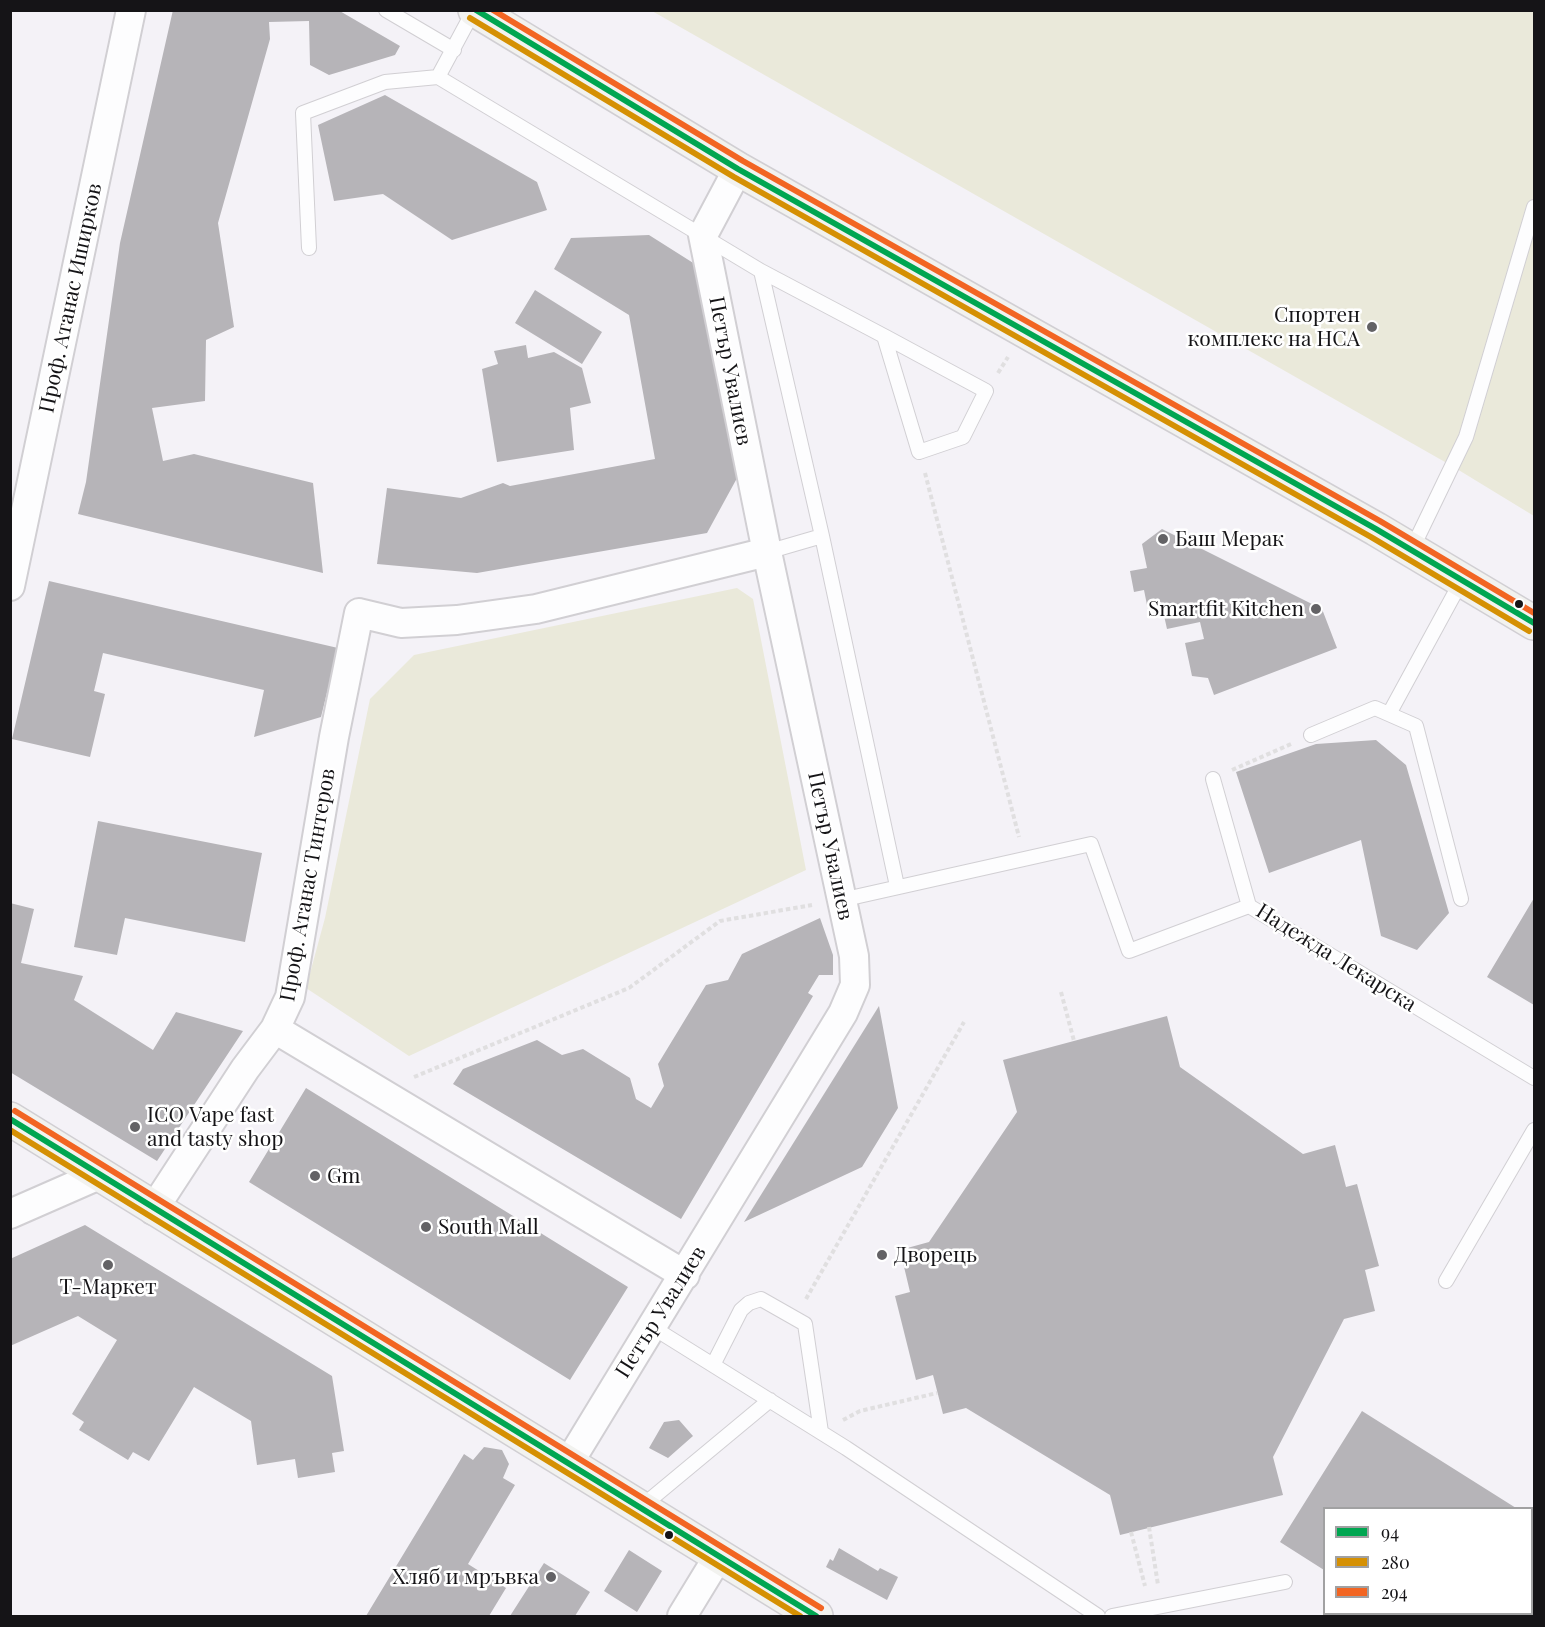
<!DOCTYPE html>
<html>
<head>
<meta charset="utf-8">
<style>
  body { margin:0 }
  #map { position:relative; width:1545px; height:1627px; overflow:hidden; background:#f4f2f7; font-family:"Playfair Display",serif }
  canvas { display:block }
  .frame { position:absolute; inset:0; border:12px solid #151417; pointer-events:none }
  .legend { position:absolute; left:1323px; top:1507px; width:210px; height:108px; box-sizing:border-box; background:#fff; border:2px solid #a1a1a2; margin:0; padding:8px 10px; list-style:none; font-size:18px; color:#151417 }
  .legend li { display:flex; align-items:center; gap:12px; height:30px }
  .legend b { width:30px; border:2px solid #a1a1a2 }
</style>
</head>
<body>
<div id="map">
<canvas width="1545" height="1627"></canvas>
<div class="frame"></div>
<ul class="legend">
<li><b style="height:8px;background:#00a651"></b>94</li>
<li><b style="height:8px;background:#d59003"></b>280</li>
<li><b style="height:8px;background:#f26522"></b>294</li>
</ul>
</div>
<script>
const c = document.querySelector('canvas').getContext('2d');
c.lineJoin = 'round';
function paint(path, color) { c.fillStyle = color; c.fill(path, 'evenodd'); }
const shape = rows => new Path2D(rows.map(r => 'M' + r).join(''));
function trace(path, color, width, dash) { c.strokeStyle = color; c.lineWidth = width; c.lineCap = dash ? 'butt' : 'round'; c.setLineDash(dash || []); c.stroke(path); }
function write(font, color, halo, rows, align = 'center') {
  c.font = font + ' "Playfair Display",serif'; c.lineWidth = 5; c.setLineDash([]); c.textBaseline = 'middle'; c.strokeStyle = halo; c.fillStyle = color; for (const [text, x, y, turn = 0] of rows) {
    c.save(); c.translate(x, y); c.rotate((+turn || 0) * Math.PI / 180); c.textAlign = isNaN(turn) ? turn : align; if (halo) c.strokeText(text, 0, 0); c.fillText(text, 0, 0); c.restore();
  }
}
const green = shape([
  [652,11,1534,11,1534,516,1452,466],
  [737,588,753,599,806,870,409,1056,306,988,325,918,370,699,414,655]
]);
const building = shape([
  [173,10,338,10,400,46,395,55,329,75,310,65,309,21,269,22,270,39,218,223,234,327,206,340,205,401,152,408,163,461,194,454,313,483,323,573,78,514,86,482,120,243],
  [385,95,537,182,547,210,452,240,383,194,334,201,318,125],
  [649,235,698,266,742,469,707,533,477,573,377,564,387,488,461,498,503,483,510,486,655,459,629,315,554,269,571,238],
  [535,290,602,332,582,364,515,323],
  [526,345,528,358,554,352,582,368,591,403,570,408,574,450,497,462,482,369,498,364,494,351],
  [1162,529,1322,609,1337,648,1214,695,1208,678,1192,676,1185,643,1204,639,1200,622,1167,629,1161,602,1147,605,1144,590,1134,592,1130,571,1147,568,1142,544],
  [49,581,338,648,321,717,254,737,264,690,103,653,94,691,105,694,90,757,12,739],
  [1376,740,1406,765,1449,913,1417,950,1381,936,1361,840,1269,873,1236,772,1316,744],
  [98,821,262,853,245,942,125,918,117,955,74,947],
  [1534,898,1534,1005,1487,977],
  [10,903,34,909,21,963,83,976,74,1000,153,1050,176,1012,243,1031,157,1161,10,1072],
  [820,918,833,955,833,975,819,975,808,993,813,996,681,1219,453,1084,463,1069,537,1040,562,1055,583,1049,630,1078,636,1099,651,1108,664,1086,658,1064,706,985,728,980,742,954],
  [879,1006,898,1108,862,1167,744,1222],
  [1167,1016,1180,1067,1303,1154,1335,1145,1346,1187,1357,1184,1379,1266,1365,1270,1375,1311,1344,1319,1273,1457,1283,1495,1120,1535,1110,1495,966,1408,943,1414,933,1375,916,1380,895,1296,910,1292,900,1250,929,1242,1017,1112,1003,1060],
  [306,1088,628,1287,570,1380,249,1182],
  [85,1225,332,1376,344,1451,332,1453,335,1472,298,1478,295,1459,257,1465,251,1421,194,1387,149,1461,133,1452,128,1460,79,1430,84,1422,72,1414,117,1340,78,1316,10,1346,10,1259],
  [1362,1411,1516,1508,1324,1508,1324,1570,1280,1542],
  [679,1420,693,1436,668,1458,649,1448,664,1422],
  [484,1447,502,1450,509,1464,503,1478,515,1485,468,1564,506,1588,489,1616,366,1616,464,1454,473,1460],
  [1532,1518,1534,1520,1534,1609,1530,1616,1399,1616,1394,1614,1532,1614],
  [839,1548,878,1571,880,1568,898,1577,887,1600,826,1567,830,1559,833,1561],
  [629,1550,662,1571,637,1612,604,1591],
  [544,1563,590,1592,575,1616,510,1616]
]);
const path = shape([
  [998,373,1008,357],
  [925,473,1019,837],
  [1232,770,1291,744],
  [1061,992,1074,1041],
  [414,1077,629,988,720,921,812,905],
  [806,1299,964,1022],
  [843,1420,860,1411,937,1393],
  [1149,1527,1158,1585],
  [1131,1532,1145,1586]
]);
const lane = shape([
  [386,10,454,50],
  [474,10,438,77,761,271,884,336,919,452,963,437,986,391,884,336],
  [309,248,303,113,385,82,438,77],
  [761,271,822,536,897,886],
  [1411,551,1466,437,1534,207],
  [767,552,822,536],
  [1389,714,1462,580],
  [1311,735,1375,708,1416,726,1461,899],
  [1213,779,1249,906,1534,1078],
  [841,900,1091,844,1129,951,1249,906],
  [1446,1281,1534,1130],
  [652,1327,846,1448,1098,1616],
  [713,1365,741,1310,749,1303,761,1299,805,1324,821,1432],
  [640,1508,770,1400],
  [1112,1616,1285,1582]
]);
const street = shape([
  [10,586,131,10],
  [275,1029,685,1275],
  [153,1210,245,1069,275,1029,290,997,334,737,359,613,401,623,457,620,536,609,767,552],
  [10,1214,99,1175],
  [568,1464,843,1013,855,985,854,956,767,552,703,235,738,169],
  [682,1616,718,1557]
]);
const secondary = shape([
  [475,10,738,169,1376,529,1534,623],
  [10,1119,816,1616]
]);
const bus1 = shape([
  [476,10,738,169,1376,529,1534,623],
  [10,1119,816,1616]
]);
const bus2 = shape([
  [470,18,734,177,1371,537,1529,631],
  [10,1130,800,1616]
]);
const bus3 = shape([
  [493,10,743,161,1380,521,1534,613],
  [15,1111,821,1608]
]);
const markers = [
  [1372,327,6,"#636265"],
  [1163,539,6,"#636265"],
  [1519,604,5,"#151417"],
  [1316,609,6,"#636265"],
  [135,1127,6,"#636265"],
  [315,1176,6,"#636265"],
  [426,1227,6,"#636265"],
  [882,1255,6,"#636265"],
  [108,1265,6,"#636265"],
  [669,1535,5,"#151417"],
  [551,1577,6,"#636265"]
];
const streetNames = [
  ["Проф. Атанас Иширков",71,298,-78],
  ["Петър Увалиев",730,371,79],
  ["Петър Увалиев",830,846,78],
  ["Проф. Атанас Тинтеров",308,885,-80],
  ["Надежда Лекарска",1336,958,32],
  ["Петър Увалиев",661,1312,-58]
];
const poiNames = [
  ["Спортен",1360,315,"right"],
  ["комплекс на НСА",1360,339,"right"],
  ["Баш Мерак",1175,539],
  ["Smartfit Kitchen",1304,609,"right"],
  ["ICO Vape fast",147,1115],
  ["and tasty shop",147,1139],
  ["Gm",327,1176],
  ["South Mall",438,1227],
  ["Дворець",894,1255],
  ["Т-Маркет",108,1287,"center"],
  ["Хляб и мръвка",539,1577,"right"]
];
paint(green, '#eae9da');
paint(building, '#b6b4b8');
trace(lane, '#d1cfd3', 16);
trace(street, '#d1cfd3', 32);
trace(secondary, '#d1cfd3', 36);
trace(path, '#e0dfe0', 4, [4.5, 3]);
trace(lane, '#fdfdfe', 14);
trace(street, '#fdfdfe', 28);
trace(secondary, '#f2f2ef', 33);
trace(bus1, '#00a651', 6);
trace(bus2, '#d59003', 6);
trace(bus3, '#f26522', 6);
for (const [x, y, r, color] of markers) { const dot = new Path2D(); dot.arc(x, y, r, 0, 2 * Math.PI); c.fillStyle = color; c.fill(dot); trace(dot, '#fff', 2); }
write('21px', '#151417', '#fff', streetNames);
write('21px', '#151417', '#fff', poiNames, 'left');
</script>
</body>
</html>
